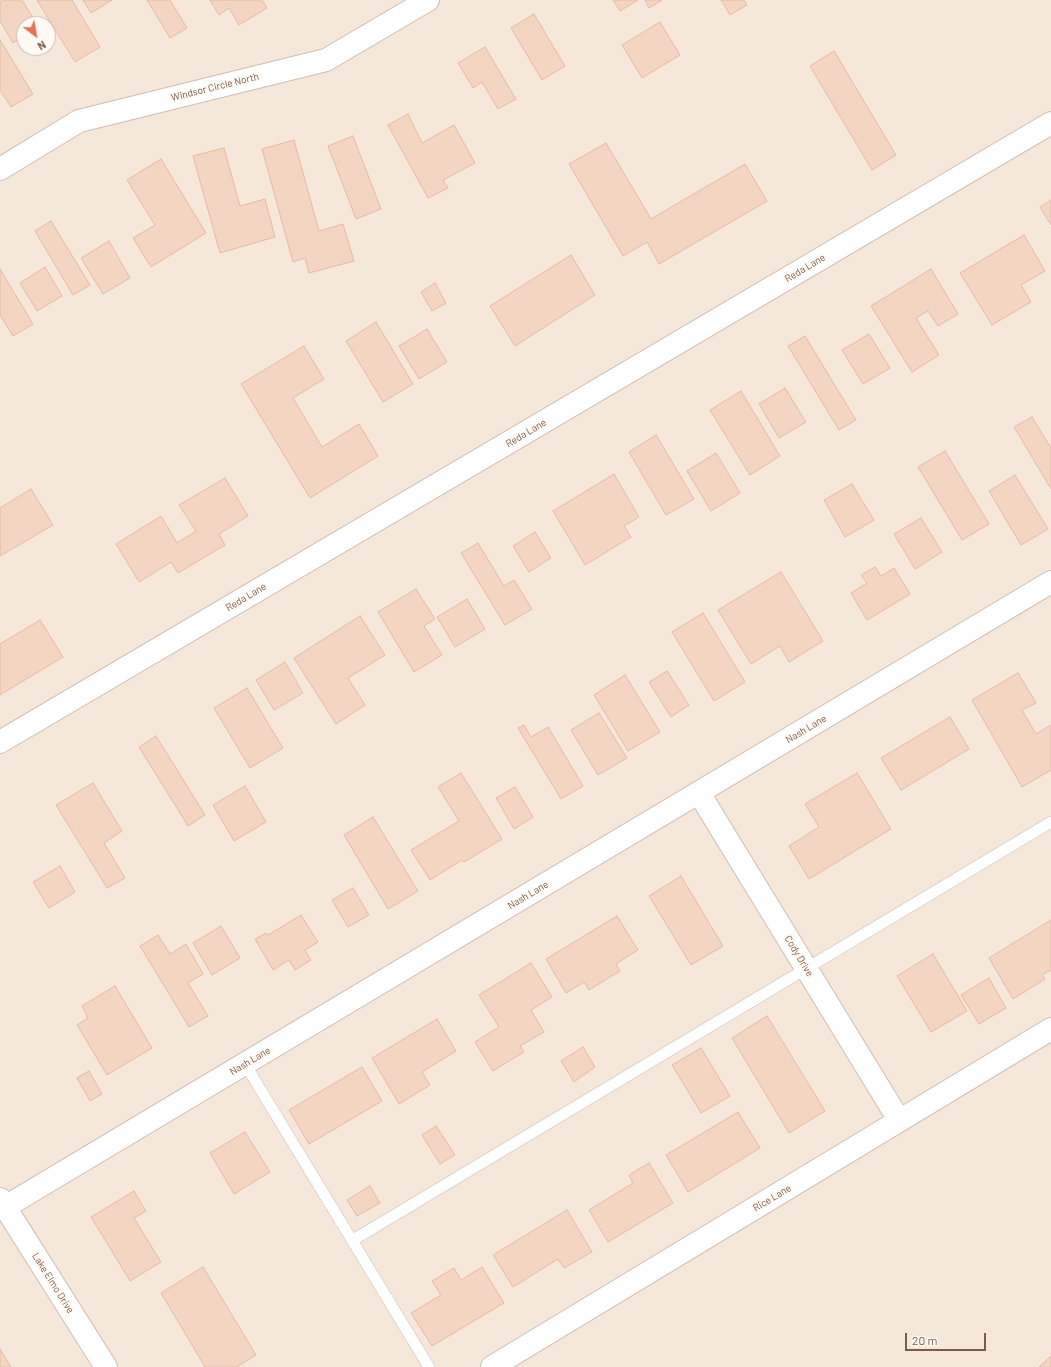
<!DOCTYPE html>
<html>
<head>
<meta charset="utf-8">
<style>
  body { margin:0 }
  #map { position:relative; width:1051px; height:1367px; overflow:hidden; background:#fdf6ec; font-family:Barlow,sans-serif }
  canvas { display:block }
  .north { position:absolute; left:16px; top:16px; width:40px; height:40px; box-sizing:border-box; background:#fffaf3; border:1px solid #cabbb1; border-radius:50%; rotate:149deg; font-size:11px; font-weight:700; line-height:16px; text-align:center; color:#7a5c4d }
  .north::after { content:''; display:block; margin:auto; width:14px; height:18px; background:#e76f51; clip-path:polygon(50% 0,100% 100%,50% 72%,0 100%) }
  .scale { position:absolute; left:905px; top:1333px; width:81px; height:18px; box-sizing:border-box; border:2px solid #7a5c4d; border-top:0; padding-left:5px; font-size:12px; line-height:14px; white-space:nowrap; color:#7a5c4d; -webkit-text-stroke:3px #fffaf3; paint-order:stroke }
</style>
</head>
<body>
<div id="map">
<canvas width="1051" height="1367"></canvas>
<div class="north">N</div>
<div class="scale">20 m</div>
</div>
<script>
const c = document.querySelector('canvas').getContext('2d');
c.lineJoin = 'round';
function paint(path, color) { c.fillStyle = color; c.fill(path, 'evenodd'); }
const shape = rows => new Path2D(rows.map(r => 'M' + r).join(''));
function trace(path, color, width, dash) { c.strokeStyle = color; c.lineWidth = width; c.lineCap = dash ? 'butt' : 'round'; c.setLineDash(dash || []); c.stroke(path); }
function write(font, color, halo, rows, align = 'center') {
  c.font = font + ' Barlow,sans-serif'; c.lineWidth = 4; c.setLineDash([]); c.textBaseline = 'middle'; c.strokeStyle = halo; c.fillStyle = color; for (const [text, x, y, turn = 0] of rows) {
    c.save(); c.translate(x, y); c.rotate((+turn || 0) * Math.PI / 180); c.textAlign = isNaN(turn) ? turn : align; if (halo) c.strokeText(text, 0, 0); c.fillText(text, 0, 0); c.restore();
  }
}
const residential = shape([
  [0,0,1051,0,1051,1367,0,1367],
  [24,24,48,24,48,48,24,48]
]);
const building = shape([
  [3,0,22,0,37,24,24,24,24,36,13,43,0,21,0,2,3,0],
  [37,0,72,0,100,47,75,62,37,0],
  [83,0,112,0,91,13,83,0],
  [147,0,170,0,187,28,170,38,147,0],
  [210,0,262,0,267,8,239,25,229,8,219,15,210,0],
  [613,0,638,0,620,11,613,0],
  [645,0,662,0,649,8,645,0],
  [721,0,744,0,747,5,730,15,721,0],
  [534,14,565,66,542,80,511,28,534,14],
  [660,22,680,55,642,78,622,45,660,22],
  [0,40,33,94,11,107,0,90,0,40],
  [485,47,516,99,498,109,482,82,473,88,458,63,485,47],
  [834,51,896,155,872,170,810,66,834,51],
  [408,114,422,143,454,125,475,163,443,180,448,188,428,198,388,125,408,114],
  [353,136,381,209,356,219,328,146,353,136],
  [294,140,319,231,343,224,354,261,309,273,305,258,293,262,262,149,294,140],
  [606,143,651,219,745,164,767,201,659,264,647,242,623,256,569,164,606,143],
  [224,148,240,206,265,199,275,237,220,253,193,156,224,148],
  [161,159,206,233,151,267,133,238,155,225,127,180,161,159],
  [1051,200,1051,225,1040,207,1051,200],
  [51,221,90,285,73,295,35,231,51,221],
  [1024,235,1045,271,1021,285,1031,302,992,325,960,273,1024,235],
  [109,241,130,278,103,294,81,258,109,241],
  [571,255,595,295,515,346,490,306,571,255],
  [45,267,62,296,37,311,20,283,45,267],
  [0,269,33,324,13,336,0,315,0,269],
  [931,269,958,314,938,326,928,311,916,318,939,355,912,372,871,306,931,269],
  [435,283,446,303,432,311,421,292,435,283],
  [376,322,413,384,383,402,346,341,376,322],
  [427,329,447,362,419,379,399,346,427,329],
  [869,334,890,368,863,384,842,350,869,334],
  [805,336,856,420,839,430,788,346,805,336],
  [304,346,324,379,293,398,322,447,359,424,378,456,310,498,241,384,304,346],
  [785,388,806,422,779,438,759,404,785,388],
  [741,391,780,456,750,475,710,410,741,391],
  [1032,417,1051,448,1051,489,1014,427,1032,417],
  [656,435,694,499,666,515,629,452,656,435],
  [945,451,989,524,962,540,918,467,945,451],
  [716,453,740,493,711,511,687,471,716,453],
  [614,474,639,517,624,526,631,537,585,565,553,511,614,474],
  [1015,475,1048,529,1021,545,989,491,1015,475],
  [225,478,248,516,219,534,225,545,178,573,171,562,139,582,116,544,161,516,177,543,196,531,179,505,225,478],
  [852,484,874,520,845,537,824,500,852,484],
  [31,489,53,525,0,556,0,508,31,489],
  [921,518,942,552,915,569,894,534,921,518],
  [535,532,551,558,529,572,513,546,535,532],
  [478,543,504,586,514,580,532,609,505,625,461,553,478,543],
  [875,567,881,576,894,568,910,594,867,620,851,593,867,583,861,575,875,567],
  [781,572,823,641,789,662,780,646,751,664,718,610,781,572],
  [416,589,435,619,424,626,442,655,414,672,378,612,416,589],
  [467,599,485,629,455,647,437,617,467,599],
  [703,613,745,682,714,701,672,632,703,613],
  [360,616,385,655,348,678,365,705,336,724,294,658,360,616],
  [40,620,63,657,0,695,0,644,40,620],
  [285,662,303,693,274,710,256,680,285,662],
  [667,671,689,705,671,717,649,682,667,671],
  [1018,673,1036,703,1022,710,1036,734,1051,725,1051,770,1022,787,972,700,1018,673],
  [625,675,660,732,628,751,594,695,625,675],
  [247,688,283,748,250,768,214,708,247,688],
  [599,713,627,758,598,775,571,730,599,713],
  [950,717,969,749,901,790,881,758,950,717],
  [524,725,531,737,548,727,583,786,561,799,518,728,524,725],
  [156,736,205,815,188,826,139,747,156,736],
  [461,773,502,839,464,862,462,860,430,880,411,850,459,821,438,787,461,773],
  [857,773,891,829,809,879,789,846,819,827,805,804,857,773],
  [93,783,122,831,104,843,125,878,107,888,56,805,93,783],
  [245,786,266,822,234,841,213,805,245,786],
  [515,787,533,817,514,829,496,798,515,787],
  [373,817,418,891,388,909,344,835,373,817],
  [60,866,75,892,49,908,33,882,60,866],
  [681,876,723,946,691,965,649,896,681,876],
  [353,888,369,915,348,927,332,900,353,888],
  [301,915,318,942,305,950,311,960,295,970,289,960,273,970,255,939,266,933,268,935,301,915],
  [617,916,638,950,616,964,620,971,589,990,584,982,566,993,546,959,617,916],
  [1051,920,1051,970,1042,975,1045,979,1013,999,989,958,1051,920],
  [221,926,240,958,212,975,193,943,221,926],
  [158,935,170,954,186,944,203,974,188,983,208,1016,189,1027,140,946,158,935],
  [933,954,967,1011,931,1032,897,976,933,954],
  [531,963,552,997,531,1010,544,1032,520,1046,524,1052,493,1071,475,1042,499,1027,479,995,531,963],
  [989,978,1006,1008,979,1024,961,995,989,978],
  [115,986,152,1048,107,1075,77,1025,88,1018,82,1006,115,986],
  [767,1016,825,1111,789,1133,732,1038,767,1016],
  [437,1019,456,1051,422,1072,430,1085,399,1104,372,1058,437,1019],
  [583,1047,595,1067,574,1082,561,1061,583,1047],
  [701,1048,730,1096,701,1113,672,1065,701,1048],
  [362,1067,382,1101,309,1144,289,1110,362,1067],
  [89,1071,102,1094,90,1101,77,1078,89,1071],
  [738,1112,760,1148,688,1192,666,1155,738,1112],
  [436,1126,455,1155,440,1164,422,1135,436,1126],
  [245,1132,270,1172,234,1194,210,1153,245,1132],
  [649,1163,673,1203,608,1242,589,1210,633,1183,629,1175,649,1163],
  [370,1186,380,1203,357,1216,347,1200,370,1186],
  [134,1191,146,1211,134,1218,161,1262,130,1281,91,1217,134,1191],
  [567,1210,592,1252,564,1268,558,1259,513,1287,493,1255,567,1210],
  [203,1267,256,1355,237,1367,205,1367,161,1293,203,1267],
  [482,1267,504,1303,432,1346,411,1313,441,1295,432,1281,454,1268,461,1280,482,1267],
  [0,1349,11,1367,0,1367,0,1349],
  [1051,1356,1051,1367,1039,1367,1051,1356]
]);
const service = shape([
  [245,1064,429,1367],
  [353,1240,1051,822]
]);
const minor = shape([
  [0,169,79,121,326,60,428,0],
  [0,742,1051,123],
  [699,793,899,1120],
  [5,1207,1051,582],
  [492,1367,1051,1029]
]);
const secondary = shape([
  [0,1199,106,1367]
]);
const streetNames = [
  ["Windsor Circle North",215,87,-14],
  ["Reda Lane",805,268,-31],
  ["Reda Lane",526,433,-31],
  ["Reda Lane",246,597,-31],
  ["Nash Lane",806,729,-31],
  ["Nash Lane",528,895,-31],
  ["Cody Drive",799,956,59],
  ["Nash Lane",250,1061,-31],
  ["Rice Lane",772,1198,-31],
  ["Lake Elmo Drive",53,1283,58]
];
paint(residential, '#f5e8da');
paint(building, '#f3d5c3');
trace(building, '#e6bba3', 1);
trace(service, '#d1beb0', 12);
trace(minor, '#d1beb0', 24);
trace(secondary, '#d6c0b0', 24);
trace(service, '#fff', 11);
trace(minor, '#fff', 22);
trace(secondary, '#fff', 22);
write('10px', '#7a5c4d', '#fffaf3', streetNames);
</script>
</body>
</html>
